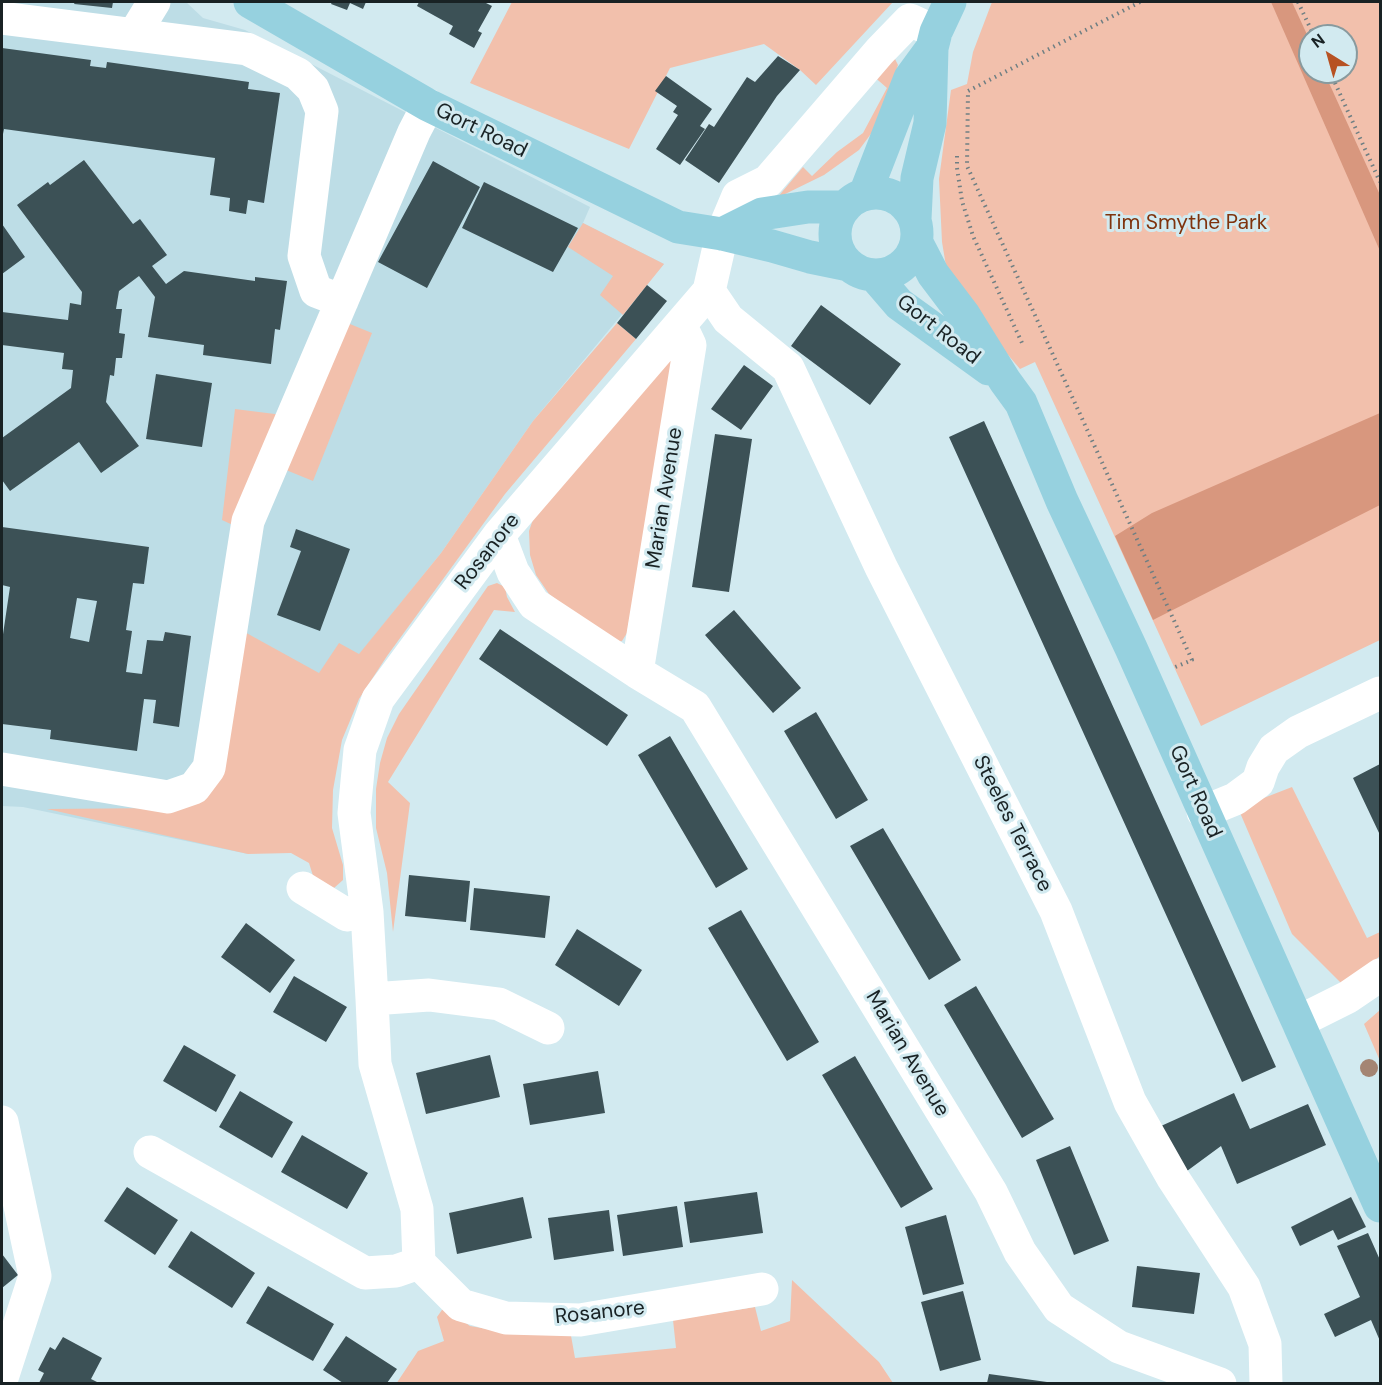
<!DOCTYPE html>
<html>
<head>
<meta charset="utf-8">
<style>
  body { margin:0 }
  #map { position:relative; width:1382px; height:1385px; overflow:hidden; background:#d2eaf0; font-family:"DM Sans",sans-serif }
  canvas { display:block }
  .frame { position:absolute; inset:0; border:3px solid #192224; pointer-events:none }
  .north { position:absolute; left:1298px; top:24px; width:60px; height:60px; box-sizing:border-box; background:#d2eaf0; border:2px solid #889a9e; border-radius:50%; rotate:323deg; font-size:16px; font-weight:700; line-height:24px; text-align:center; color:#192224 }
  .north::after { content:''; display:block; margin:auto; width:21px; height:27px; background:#b75223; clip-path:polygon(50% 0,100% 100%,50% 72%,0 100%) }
</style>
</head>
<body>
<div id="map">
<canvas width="1382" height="1385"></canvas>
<div class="frame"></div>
<div class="north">N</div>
</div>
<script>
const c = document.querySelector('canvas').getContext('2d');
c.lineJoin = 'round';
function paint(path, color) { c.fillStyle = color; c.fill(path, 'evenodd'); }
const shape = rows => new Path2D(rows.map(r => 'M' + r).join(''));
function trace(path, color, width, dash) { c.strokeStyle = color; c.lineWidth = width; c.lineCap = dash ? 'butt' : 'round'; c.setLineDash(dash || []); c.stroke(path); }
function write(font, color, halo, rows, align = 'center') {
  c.font = font + ' "DM Sans",sans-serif'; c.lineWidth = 6; c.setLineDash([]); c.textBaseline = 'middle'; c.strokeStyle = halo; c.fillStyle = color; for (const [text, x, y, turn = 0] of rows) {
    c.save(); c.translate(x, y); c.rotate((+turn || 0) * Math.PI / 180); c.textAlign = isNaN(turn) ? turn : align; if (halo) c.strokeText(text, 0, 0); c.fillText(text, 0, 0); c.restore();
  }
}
const built = shape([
  [2,2,186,2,203,18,245,30,590,207,583,223,664,264,533,421,441,553,359,655,248,854,23,807,2,806]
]);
const green = shape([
  [512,2,893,2,816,85,800,70,764,44,670,68,629,149,470,83],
  [992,2,1380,2,1380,640,1201,726,1035,362,1020,369,992,336,947,272,942,242,939,179,951,90,967,84,973,52],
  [1310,36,1346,36,1346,72,1310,72],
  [894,57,898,65,879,123,859,150,824,175,777,198,803,167,812,176,837,152,863,133,887,88,871,74],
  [583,223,664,264,623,315,600,295,613,276,568,247],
  [345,322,372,333,313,481,286,470],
  [617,323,636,339,505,494,387,656,359,699,342,740,333,790,332,828,343,865,343,880,334,888,314,879,309,863,291,853,248,854,47,809,164,808,190,803,241,630,319,673,339,643,359,654,441,553,533,421],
  [677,350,627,633,622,641,613,643,549,594,536,575,530,555,529,531,539,502],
  [235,409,283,415,235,526,222,520],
  [497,583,505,587,507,597,515,612,494,610,388,782,410,803,393,932,387,873,376,828,376,789,380,763,387,738,399,714,488,586],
  [1292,787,1367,938,1380,932,1380,956,1344,986,1292,934,1238,808],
  [1380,1010,1380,1061,1364,1024],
  [792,1280,879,1362,893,1383,396,1384,418,1351,444,1341,437,1317,444,1307,470,1326,516,1334,570,1330,575,1358,676,1348,673,1320,755,1307,761,1331,790,1321]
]);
const forest = shape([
  [1271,2,1292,2,1310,41,1310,72,1324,72,1380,195,1380,251],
  [1380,413,1380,505,1153,620,1115,536,1152,513]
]);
const building = shape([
  [75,2,113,2,112,8,74,4],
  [332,2,366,2,363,9,350,3,347,10,331,4],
  [419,2,484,2,492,6,478,31,482,33,474,48,449,34,453,26,417,6],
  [2,48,91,60,90,66,106,68,107,62,249,82,248,89,280,93,264,203,248,200,246,214,229,211,230,198,210,195,215,158,4,129,2,139],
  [778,56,800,70,777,96,719,183,685,160,709,124,714,127,747,77,755,82],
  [666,76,712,109,700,126,705,129,680,165,656,149,678,115,673,112,677,106,655,91],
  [84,160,133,224,140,219,167,255,152,266,166,284,184,271,255,281,255,277,287,281,280,330,275,329,271,364,203,355,204,345,148,337,155,297,139,276,119,291,116,309,122,309,119,333,125,334,122,358,116,358,114,376,110,375,106,402,139,446,101,473,79,442,10,491,2,480,2,438,71,388,73,370,62,369,64,353,2,345,2,312,68,320,70,303,81,305,82,292,17,205,48,182,50,185],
  [433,161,480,187,427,288,378,262],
  [484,182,578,228,553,272,462,228],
  [2,224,25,257,2,274],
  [647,285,667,301,636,339,617,323],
  [821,305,901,364,870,405,791,346],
  [744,365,773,386,741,430,711,409],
  [156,374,212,383,202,447,146,439],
  [984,421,1276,1067,1242,1082,949,437],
  [715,434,752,439,729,592,692,587],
  [2,527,149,547,144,584,133,583,126,630,132,631,126,672,142,674,147,640,163,641,165,632,191,636,179,727,153,723,156,700,144,699,137,751,50,739,51,730,2,724,2,641,10,587,2,585],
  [77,598,97,601,89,642,70,638],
  [296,529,350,549,320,631,277,615,301,551,290,547],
  [734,610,801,688,773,713,705,635],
  [500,629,628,715,607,746,479,659],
  [816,712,868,800,836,819,784,731],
  [670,736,748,869,716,888,638,755],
  [1380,764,1380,835,1353,778],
  [883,828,961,960,929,980,850,846],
  [409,875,470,881,466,922,405,916],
  [474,888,550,896,545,938,470,930],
  [741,910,819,1042,787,1061,708,928],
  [246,923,295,960,270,993,221,957],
  [577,929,642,970,619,1006,555,965],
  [294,976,347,1007,326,1042,273,1012],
  [976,986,1054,1119,1022,1138,944,1005],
  [184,1045,236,1075,216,1112,163,1081],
  [490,1055,500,1097,426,1114,416,1073],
  [855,1056,933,1189,901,1208,822,1075],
  [598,1071,605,1113,530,1125,523,1084],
  [240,1091,293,1122,272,1158,219,1127],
  [1234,1093,1250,1129,1308,1104,1326,1145,1237,1184,1221,1146,1187,1171,1161,1126],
  [302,1135,368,1173,347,1209,281,1172],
  [1070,1146,1109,1241,1074,1255,1036,1160],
  [127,1187,178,1220,155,1255,104,1221],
  [757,1192,763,1233,690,1243,684,1202],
  [523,1197,532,1238,457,1254,449,1213],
  [1351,1197,1366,1227,1338,1240,1333,1230,1300,1246,1291,1227],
  [677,1206,683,1247,623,1256,617,1215],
  [609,1210,614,1251,554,1260,548,1218],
  [946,1215,964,1284,923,1295,905,1227],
  [191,1231,255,1273,232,1308,168,1267],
  [1368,1233,1380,1260,1380,1341,1371,1320,1335,1337,1324,1314,1360,1297,1337,1246],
  [2,1254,18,1275,2,1288],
  [1137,1266,1200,1273,1194,1314,1132,1307],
  [268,1286,334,1324,313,1361,246,1323],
  [963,1291,981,1360,940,1371,921,1302],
  [346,1336,397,1369,387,1383,343,1383,323,1370],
  [63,1337,102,1358,91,1379,99,1383,39,1383,44,1373,38,1370,50,1347,55,1350],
  [989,1374,1047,1382,1047,1383,987,1383]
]);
const path = shape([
  [1140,2,968,91,967,166,1192,660,1173,668],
  [1298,2,1314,36],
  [1330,72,1380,182],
  [957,156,957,168,962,201,973,236,1022,343]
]);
const minor = shape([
  [2,18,247,49,298,74,313,89,322,111,304,256,316,291,342,301],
  [135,33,154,2],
  [709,291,728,319,788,368,881,567,1056,911,1130,1102,1173,1178,1244,1287,1265,1344,1266,1384],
  [499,535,513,572,534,604,637,672,695,707,991,1192,1020,1252,1059,1308,1119,1347,1220,1384],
  [637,672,690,345,681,326],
  [2,769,168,797,194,788,209,768,248,521,414,132,428,105],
  [1203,812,1235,799,1258,782,1263,767,1274,749,1298,732,1380,693],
  [303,888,347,915,367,912,354,813,360,750,378,699,499,535,709,291,722,234,738,196,768,181,880,51,910,20,936,32],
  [367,912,372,999],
  [1298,1022,1348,997,1380,975],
  [548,1028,499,1004,429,995,372,999,375,1064,417,1209,419,1263,461,1305,506,1318,580,1320,762,1289],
  [2,1122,35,1276,2,1378],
  [150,1152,365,1273,396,1271,419,1263]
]);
const major = shape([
  [250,2,428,105,678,227,722,234,772,246,810,257,849,265],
  '835 234a41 41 0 1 1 82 0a41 41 0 1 1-82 0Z',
  [865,194,910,78,932,48],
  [915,219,917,178,930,123,932,48,936,32,950,2],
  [722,234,762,214,808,207,844,207],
  [917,243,933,274,964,315,1005,381,1021,403,1062,501,1131,648,1380,1206],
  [874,275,899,304,989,369]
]);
const trees = [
  [1369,1068]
];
const streetNames = [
  ["Gort Road",481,131,26],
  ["Gort Road",938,330,38],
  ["Marian Avenue",665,498,-81],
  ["Rosanore",488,552,-52],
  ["Gort Road",1195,792,66],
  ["Steeles Terrace",1012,824,63],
  ["Marian Avenue",907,1054,59],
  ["Rosanore",600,1313,-6]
];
const parkNames = [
  ["Tim Smythe Park",1186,223]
];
paint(built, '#bddde6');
paint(green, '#f2c0ac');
paint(forest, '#d8977e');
paint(building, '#3c5156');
trace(path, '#6f7f83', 4, [1.5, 4.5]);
trace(minor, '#fff', 33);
trace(major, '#96d1df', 33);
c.fillStyle = '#a48573';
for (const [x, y] of trees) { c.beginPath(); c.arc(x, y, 9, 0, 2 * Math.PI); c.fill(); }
write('21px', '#192224', '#d2eaf0', streetNames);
write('21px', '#7f330d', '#d2eaf0', parkNames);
</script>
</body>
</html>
